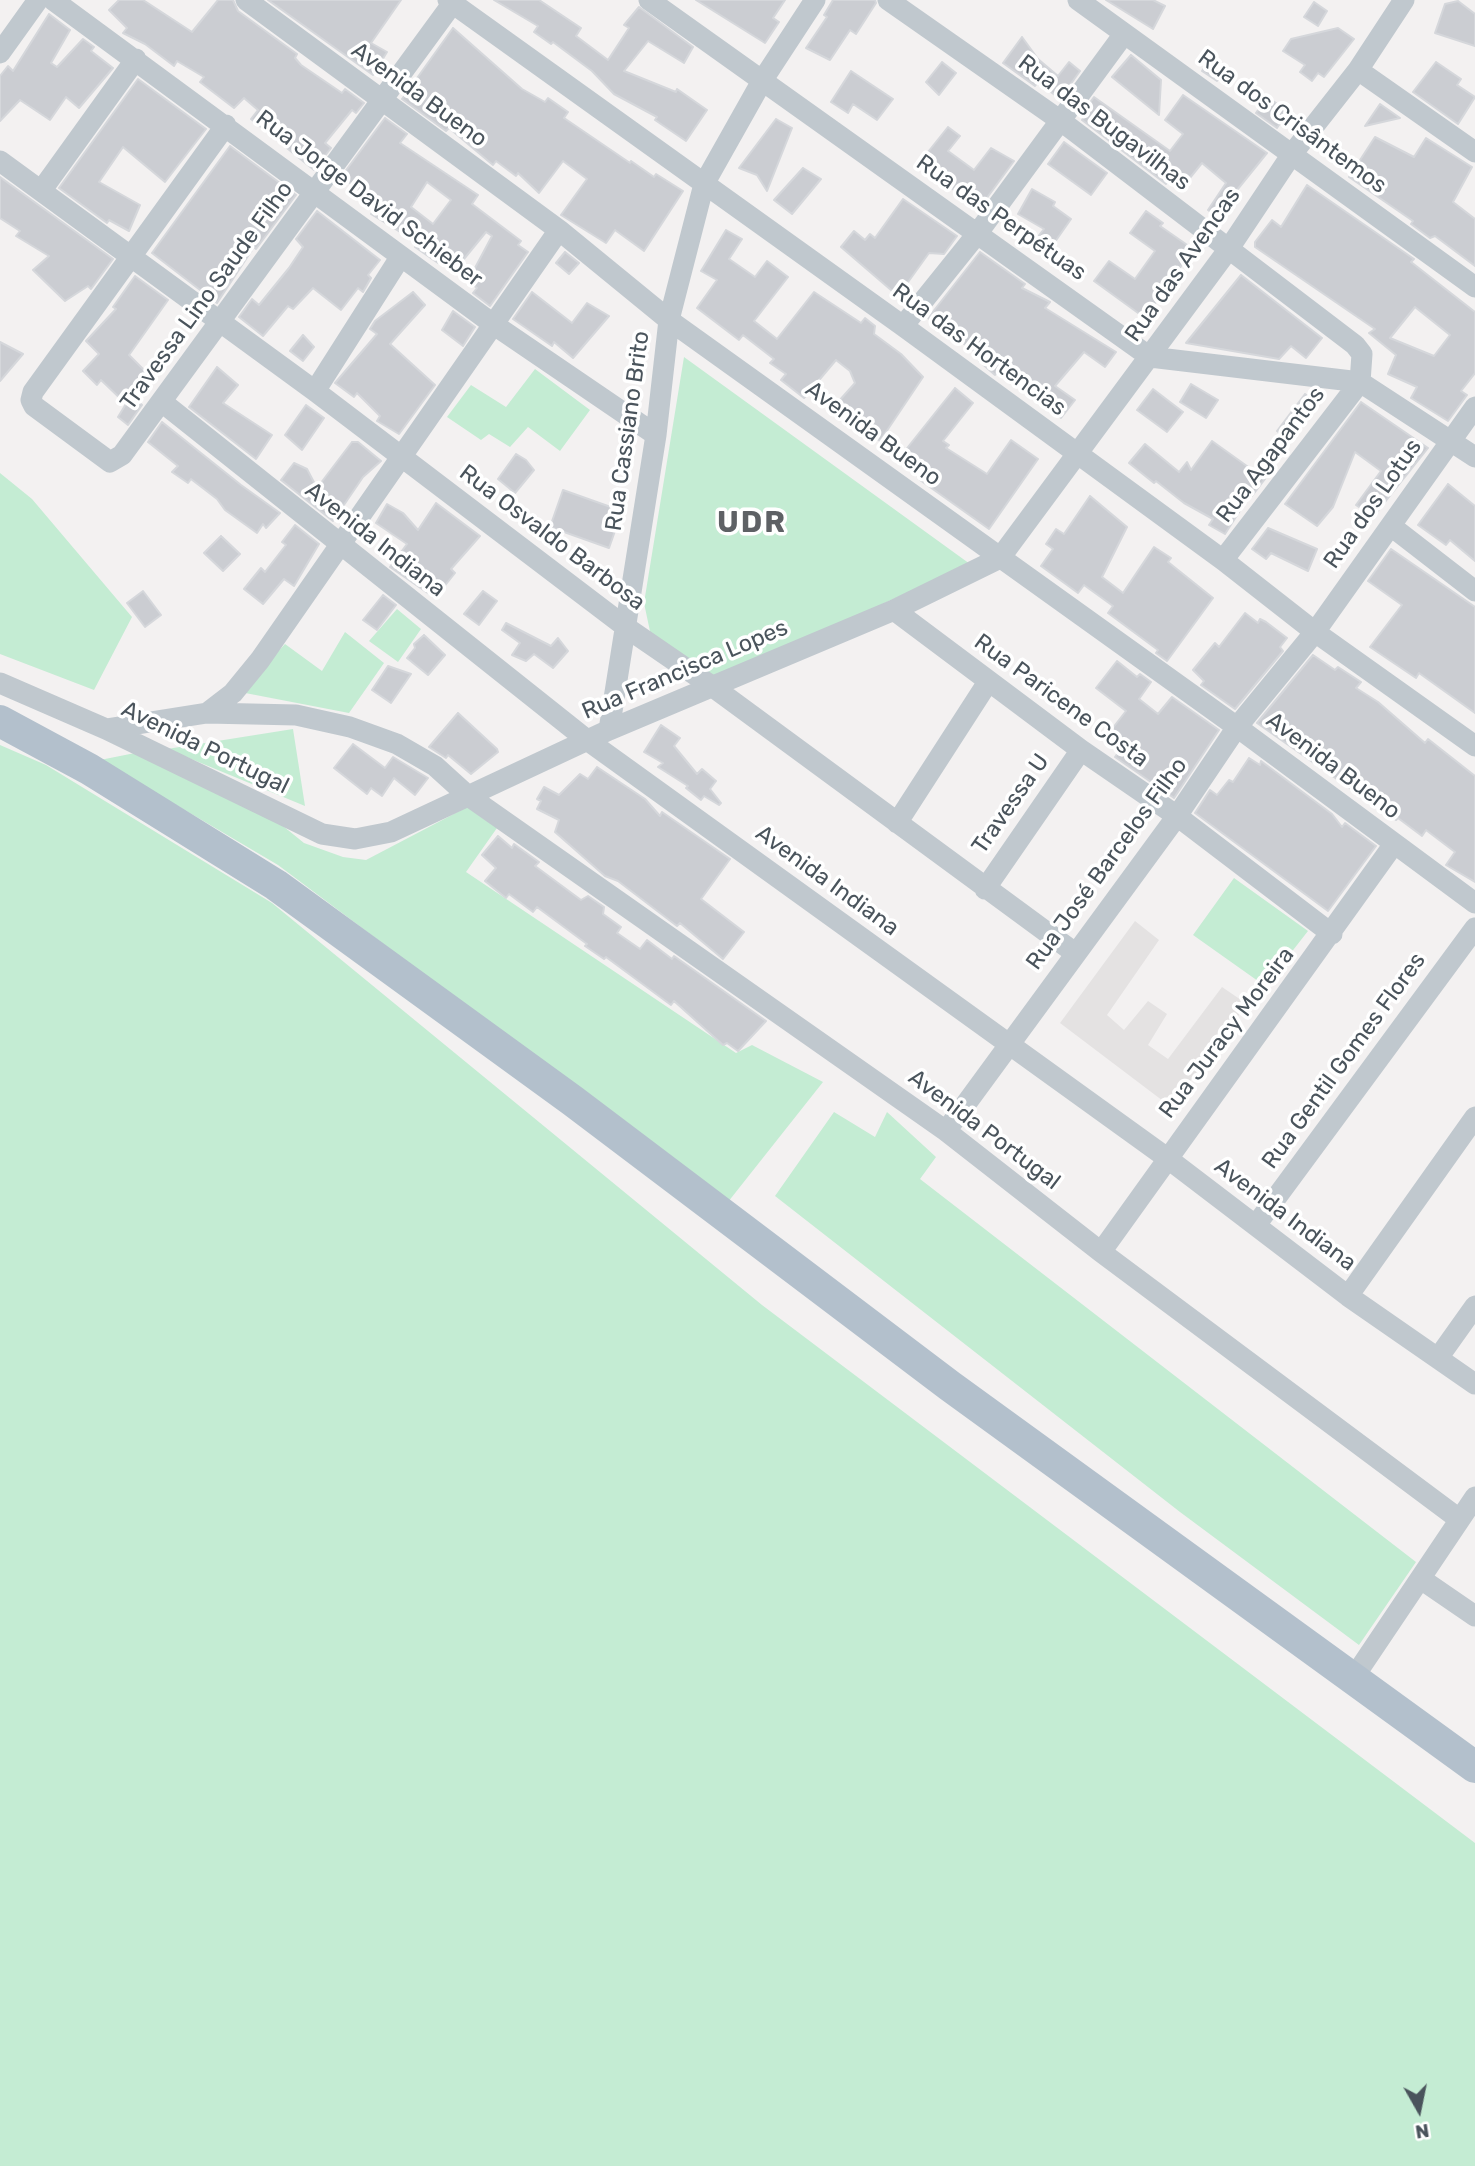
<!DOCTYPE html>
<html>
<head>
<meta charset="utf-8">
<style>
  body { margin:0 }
  #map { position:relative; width:1475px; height:2166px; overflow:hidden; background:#f3f1f1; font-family:Rubik,sans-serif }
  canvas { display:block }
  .north { position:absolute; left:1384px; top:2075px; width:70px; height:70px; -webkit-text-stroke:5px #fff; paint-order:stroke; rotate:171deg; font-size:19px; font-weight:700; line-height:28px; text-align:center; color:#4a545c }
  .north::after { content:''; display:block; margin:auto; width:24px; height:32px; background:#4a545c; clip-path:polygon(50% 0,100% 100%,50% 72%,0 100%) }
</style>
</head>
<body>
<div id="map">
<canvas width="1475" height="2166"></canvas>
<div class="north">N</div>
</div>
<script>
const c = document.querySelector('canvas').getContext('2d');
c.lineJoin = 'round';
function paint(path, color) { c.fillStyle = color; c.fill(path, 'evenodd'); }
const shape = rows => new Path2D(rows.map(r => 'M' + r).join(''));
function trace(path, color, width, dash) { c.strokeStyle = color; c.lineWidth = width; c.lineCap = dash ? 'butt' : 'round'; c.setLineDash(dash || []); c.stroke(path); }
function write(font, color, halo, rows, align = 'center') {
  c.font = font + ' Rubik,sans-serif'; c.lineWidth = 7; c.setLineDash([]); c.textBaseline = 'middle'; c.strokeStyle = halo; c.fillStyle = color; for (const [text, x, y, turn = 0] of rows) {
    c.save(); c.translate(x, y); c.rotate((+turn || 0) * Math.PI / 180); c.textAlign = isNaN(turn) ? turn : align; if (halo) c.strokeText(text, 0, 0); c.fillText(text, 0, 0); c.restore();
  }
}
const education = shape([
  [1135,921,1159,940,1107,1015,1124,1030,1148,1001,1167,1014,1148,1045,1168,1059,1222,987,1247,1004,1171,1107,1060,1023]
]);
const green = shape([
  [684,357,970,564,716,680,651,636,644,603],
  [535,369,590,410,560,451,528,427,510,447,489,434,481,440,447,417,471,385,506,407],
  [0,473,32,499,132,617,94,690,0,654],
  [397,609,421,629,398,662,369,641],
  [345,632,384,663,349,713,240,692,285,644,322,671],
  [293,729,305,806,167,749],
  [0,745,46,765,272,903,762,1305,1475,1843,1475,2166,0,2166],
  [135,753,283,826,304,843,343,857,366,860,469,806,497,828,466,872,736,1053,752,1045,823,1082,728,1202,278,865,100,760],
  [1234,878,1308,931,1265,986,1193,935],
  [834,1112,875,1137,887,1112,936,1157,920,1179,1416,1562,1359,1645,1180,1512,775,1196]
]);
const building = shape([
  [119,0,143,0,192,32,218,0,233,0,238,11,297,54,295,58,301,65,342,93,345,89,364,103,356,113,352,110,325,143,331,148,314,170,251,119,258,110,244,98,234,108,200,82,204,77,177,61,174,66,145,44,123,33,127,28,109,10,119,0],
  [268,0,401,0,371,43,387,52,373,75,268,0],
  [494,0,539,0,581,28,576,36,608,60,629,28,624,25,639,7,693,47,684,63,648,41,624,71,676,92,677,89,707,110,686,141,655,120,657,117,614,94,592,71,553,42,551,44,534,32,538,26,494,0],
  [696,0,785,0,773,18,779,22,765,43,696,0],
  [833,0,875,0,876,3,856,34,850,30,830,60,806,48,827,17,824,15,833,0],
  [1106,0,1153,0,1165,6,1153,29,1106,0],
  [1458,1,1475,14,1475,46,1435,33,1445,4,1458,1],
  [1314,2,1327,11,1318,26,1304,17,1314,2],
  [49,14,70,30,51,63,57,67,83,39,94,47,91,51,113,68,79,108,66,97,50,120,20,100,0,121,0,76,8,66,13,71,49,14],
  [453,28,522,89,545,102,548,98,568,112,564,118,630,163,631,161,654,177,656,174,683,191,644,251,615,230,606,243,561,215,587,179,563,161,539,193,518,173,516,176,496,161,493,165,449,128,446,131,402,99,453,28],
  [1338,28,1354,39,1324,77,1318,73,1312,81,1300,72,1305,65,1283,51,1291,39,1338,28],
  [1022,37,1038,59,1058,76,1069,62,1080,71,1060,99,1038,82,1035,86,1003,63,1022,37],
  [1131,55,1161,80,1159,115,1112,77,1131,55],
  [1210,59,1226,69,1217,81,1202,71,1210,59],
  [942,62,956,73,939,95,926,82,942,62],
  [1436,62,1461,79,1457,85,1475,97,1458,124,1413,92,1436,62],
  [851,71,893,99,877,120,853,104,848,113,831,102,851,71],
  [138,79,206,129,165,182,123,147,99,182,140,205,129,231,109,220,107,223,59,188,138,79],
  [1183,95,1267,153,1216,216,1208,210,1226,183,1202,163,1185,184,1173,174,1166,184,1082,120,1084,117,1081,115,1094,97,1170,151,1183,134,1165,120,1183,95],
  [1267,97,1288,111,1277,128,1256,113,1267,97],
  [1380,104,1400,118,1365,126,1380,104],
  [385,118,407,134,400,143,478,195,472,204,521,241,518,245,528,252,490,306,473,293,477,288,468,281,492,236,486,232,455,270,441,259,438,263,415,247,418,243,371,214,379,203,341,177,385,118],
  [427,182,451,200,433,224,411,207,427,182],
  [776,119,792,128,767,191,757,175,739,168,776,119],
  [948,127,960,136,948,151,974,170,991,148,1014,161,978,210,920,162,948,127],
  [1375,137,1414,157,1426,138,1472,167,1453,202,1475,219,1475,266,1435,236,1430,238,1411,224,1413,221,1349,177,1375,137],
  [1064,142,1107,173,1091,195,1048,164,1064,142],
  [230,146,296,195,256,249,254,247,217,303,152,253,230,146],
  [803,168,821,179,792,214,774,200,803,168],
  [0,177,113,259,91,289,88,286,65,301,33,270,49,256,16,236,20,231,0,218,0,177],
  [1307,185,1414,259,1411,262,1475,312,1475,373,1461,391,1467,395,1448,421,1411,398,1417,387,1388,374,1396,355,1369,333,1375,329,1255,247,1255,242,1272,220,1281,227,1307,185],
  [1415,307,1450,335,1434,356,1390,338,1415,307],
  [1032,189,1055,202,1053,206,1071,219,1050,249,1036,239,1044,229,1018,214,1032,189],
  [903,199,957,236,944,254,929,253,898,296,841,247,854,231,865,240,870,234,875,238,903,199],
  [317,211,380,260,368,275,371,278,363,292,358,288,341,310,313,288,293,309,288,306,263,336,239,317,252,299,259,305,289,268,303,247,296,239,317,211],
  [1146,211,1163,223,1160,226,1193,249,1145,318,1094,281,1109,261,1135,279,1155,251,1130,233,1146,211],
  [726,230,742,239,729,259,755,277,767,261,788,277,754,321,777,339,814,292,861,323,865,318,875,326,874,334,901,354,923,377,880,441,830,411,855,383,850,371,836,360,804,398,781,380,786,374,770,363,774,359,743,335,739,340,697,308,717,280,701,271,726,230],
  [565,252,579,263,569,274,556,263,565,252],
  [980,252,1025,284,1022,288,1050,302,1045,308,1116,352,1105,367,1084,352,1055,386,1075,400,1061,418,1000,368,995,375,979,361,982,357,928,318,980,252],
  [1241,275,1322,338,1306,358,1291,346,1279,359,1186,343,1241,275],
  [135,276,168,300,129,355,151,377,132,396,142,405,128,425,118,417,129,399,125,403,101,380,97,385,83,371,99,354,86,341,116,309,113,307,135,276],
  [413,292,425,305,390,344,435,385,399,434,377,421,380,416,357,393,354,397,335,383,377,334,370,329,375,321,413,292],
  [532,292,572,323,587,303,609,316,573,358,554,342,552,346,513,319,532,292],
  [453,311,475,327,463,346,442,330,453,311],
  [303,335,314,347,303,361,290,351,303,335],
  [0,342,23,354,0,381,0,342],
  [217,367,238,385,223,403,272,435,256,459,189,407,217,367],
  [1191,384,1218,400,1206,418,1180,402,1191,384],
  [955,388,973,403,943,441,949,445,946,448,987,474,1011,440,1038,459,989,529,920,480,924,475,900,457,955,388],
  [1153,389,1183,412,1167,432,1137,410,1153,389],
  [1305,394,1310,397,1291,441,1277,431,1305,394],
  [1361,402,1428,448,1373,517,1356,505,1381,471,1355,452,1333,507,1317,526,1285,504,1361,402],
  [306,405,324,418,302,450,285,435,306,405],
  [162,422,241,485,280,513,266,528,263,524,257,533,225,510,217,499,191,479,188,483,172,472,178,466,148,442,162,422],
  [1212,441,1265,479,1252,496,1250,495,1225,534,1209,525,1213,519,1184,503,1156,481,1154,483,1129,463,1145,444,1179,472,1187,462,1191,470,1212,441],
  [352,442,358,442,381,461,363,477,333,521,281,480,294,463,307,469,317,488,352,442],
  [516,454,526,460,534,470,515,493,498,479,516,454],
  [1448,484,1475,506,1475,561,1450,540,1446,545,1418,525,1448,484],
  [563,490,622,511,609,548,550,527,563,490],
  [1090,496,1127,527,1102,577,1123,593,1154,547,1171,558,1168,562,1213,598,1167,661,1156,653,1158,650,1108,613,1113,606,1084,585,1078,593,1041,566,1053,549,1046,544,1056,529,1064,534,1090,496],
  [436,503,480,536,451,569,455,573,435,598,390,567,407,544,376,523,387,504,403,513,418,530,436,503],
  [295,525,319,544,294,586,284,579,263,604,244,589,261,568,265,572,286,545,282,542,295,525],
  [1268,528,1317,549,1308,571,1271,553,1266,559,1252,549,1268,528],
  [221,536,240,554,223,571,204,553,221,536],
  [1391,549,1475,607,1475,713,1419,673,1416,678,1370,647,1402,605,1368,581,1391,549],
  [143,591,161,615,145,627,127,603,143,591],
  [483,591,497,601,479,625,464,614,483,591],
  [383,595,396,605,377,630,363,620,383,595],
  [1245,613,1258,623,1260,619,1266,622,1287,638,1280,647,1283,651,1235,709,1201,685,1204,681,1193,670,1215,643,1219,647,1245,613],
  [506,623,551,646,558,638,568,651,553,668,534,654,526,661,512,655,520,643,502,630,506,623],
  [424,635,445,655,428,675,407,658,415,648,414,644,424,635],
  [1313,655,1335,670,1338,667,1361,682,1356,688,1378,702,1425,743,1428,739,1475,776,1475,882,1446,865,1455,852,1426,830,1422,836,1398,818,1396,820,1373,799,1353,786,1351,789,1257,723,1313,655],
  [1117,661,1137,677,1140,674,1151,682,1139,699,1158,714,1172,697,1219,730,1174,798,1115,757,1120,750,1105,738,1126,711,1096,688,1117,661],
  [388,666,411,674,391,703,372,690,388,666],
  [458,713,497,749,498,752,471,774,448,755,446,758,429,747,458,713],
  [661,725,680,738,674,746,697,774,702,769,716,781,710,789,721,803,719,805,704,796,701,800,686,788,688,786,658,767,663,763,644,752,661,725],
  [353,744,385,768,393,757,428,778,415,795,394,778,382,796,371,788,367,794,334,768,353,744],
  [1249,758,1260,765,1261,761,1332,814,1342,827,1345,823,1376,846,1328,911,1195,813,1210,790,1217,795,1229,780,1233,782,1249,758],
  [597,767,645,799,660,816,662,812,730,859,701,899,744,932,723,959,680,923,677,926,618,881,605,876,555,832,559,820,537,809,541,801,537,799,544,787,559,795,580,774,588,779,597,767],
  [498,836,512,848,514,844,539,862,535,866,581,900,588,896,604,907,603,914,621,927,617,933,640,949,647,940,672,959,674,956,766,1021,738,1051,727,1043,723,1045,674,1001,671,1005,606,957,604,959,585,946,587,944,537,907,533,912,509,894,506,898,485,881,496,868,482,855,498,836]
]);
const street = shape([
  [53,0,493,324,656,435],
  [246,0,559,230,669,320,1237,727,1475,903],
  [448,0,903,326,1223,560,1315,632,1475,746],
  [649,0,1150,357,1360,382,1475,457],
  [888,0,1061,121,1355,345,1362,354,1360,382,1223,560],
  [1078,0,1475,287],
  [0,53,38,0],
  [1358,70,1475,152],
  [226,125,33,392,31,400,34,406,110,462,122,455,455,0],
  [0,161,315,391,627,628,713,687,1075,953],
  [41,191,136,59],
  [903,326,977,234,1124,34],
  [315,391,401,256],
  [162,402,587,740,1167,1158,1348,1296,1475,1384],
  [1391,526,1475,591],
  [894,610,1081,750,1177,816,1332,934],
  [0,683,106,729,322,834,355,839,391,832,609,730,894,610,1000,558,1228,250,1292,154,1358,70,1404,0],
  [207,713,233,693,260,660,559,230],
  [106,729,207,713,296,715,350,727,397,744,435,766,467,795,946,1131,1101,1252,1459,1519],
  [609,730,656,435,669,320,704,184,762,81,815,0],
  [897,823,988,682],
  [985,889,1081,750],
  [946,1131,1177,816,1237,727,1315,632,1475,407],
  [1256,1225,1475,928],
  [1101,1252,1394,844],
  [1348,1296,1475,1117],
  [1438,1358,1475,1306],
  [1421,1579,1475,1616],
  [1354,1677,1475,1497]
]);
const primary = shape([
  [0,721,89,769,276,885,573,1101,950,1386,1475,1767]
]);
const streetNames = [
  ["Avenida Bueno",419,95,36],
  ["Rua dos Crisântemos",1292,122,36],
  ["Rua das Bugavilhas",1104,123,37],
  ["Rua Jorge David Schieber",369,199,37],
  ["Rua das Perpétuas",1001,218,35],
  ["Rua das Avencas",1183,265,-55],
  ["Travessa Lino Saude Filho",207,296,-54],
  ["Rua das Hortencias",979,350,36],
  ["Rua Cassiano Brito",628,431,-82],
  ["Avenida Bueno",873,434,36],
  ["Rua Agapantos",1271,455,-53],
  ["Rua dos Lotus",1373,504,-55],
  ["Rua Osvaldo Barbosa",552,538,37],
  ["Avenida Indiana",375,540,38],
  ["Rua Francisca Lopes",685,670,-23],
  ["Rua Paricene Costa",1061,701,36],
  ["Avenida Portugal",205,748,26],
  ["Avenida Bueno",1333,766,37],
  ["Travessa U",1011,804,-55],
  ["Rua José Barcelos Filho",1107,864,-54],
  ["Avenida Indiana",827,881,36],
  ["Rua Juracy Moreira",1227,1033,-53],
  ["Rua Gentil Gomes Flores",1344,1061,-54],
  ["Avenida Portugal",984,1130,37],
  ["Avenida Indiana",1285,1215,37]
];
const districtNames = [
  ["UDR",752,523]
];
paint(education, '#e4e2e2');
paint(green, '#c4ecd3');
paint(building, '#cbcdd2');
trace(building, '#d5d7db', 2);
trace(street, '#c0c8ce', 21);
trace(primary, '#b3c0cc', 32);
write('23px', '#4a545c', '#fff', streetNames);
c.letterSpacing = '2px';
write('bold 30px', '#5e6165', '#fff', districtNames);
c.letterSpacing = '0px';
</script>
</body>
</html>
